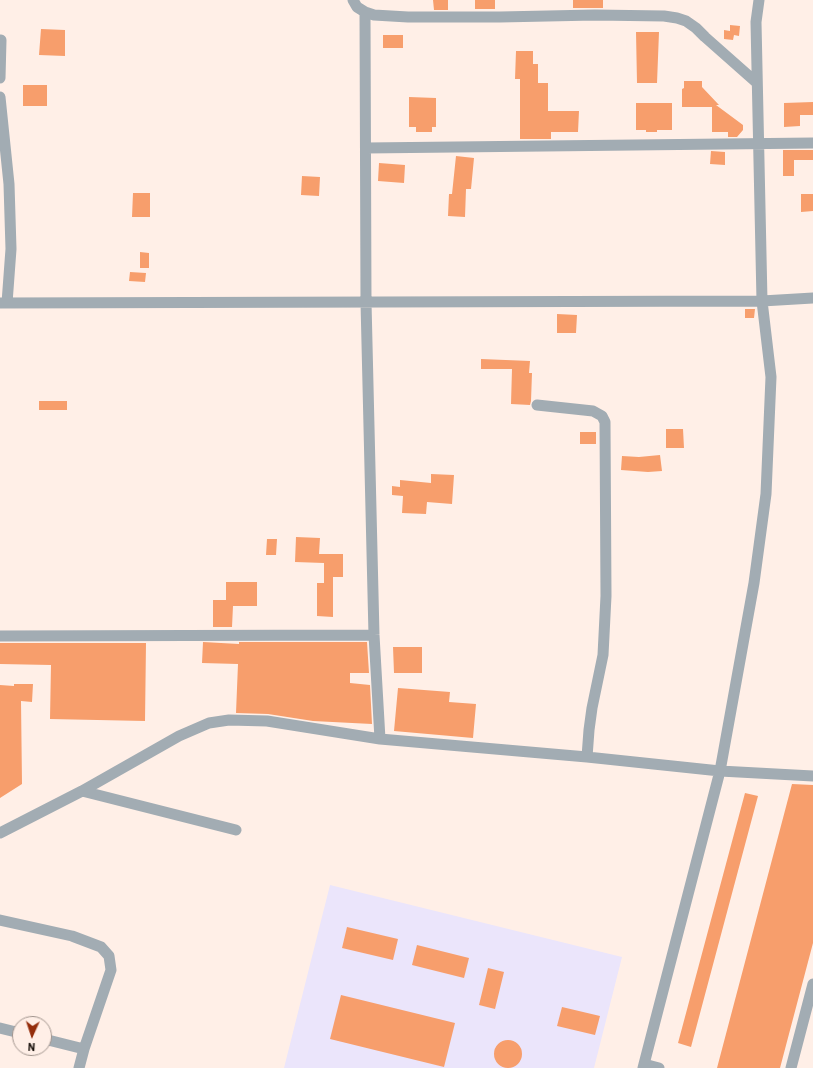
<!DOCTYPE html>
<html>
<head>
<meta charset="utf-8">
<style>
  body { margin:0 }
  #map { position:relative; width:813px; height:1068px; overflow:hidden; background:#ffefe7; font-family:Barlow,sans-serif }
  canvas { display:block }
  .north { position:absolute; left:12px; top:1016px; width:40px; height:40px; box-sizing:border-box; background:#ffefe7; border:1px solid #a2958e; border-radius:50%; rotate:183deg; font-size:11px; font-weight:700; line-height:16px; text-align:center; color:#160e09 }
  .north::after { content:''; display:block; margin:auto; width:14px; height:18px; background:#942d0b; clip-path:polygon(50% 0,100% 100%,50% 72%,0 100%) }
</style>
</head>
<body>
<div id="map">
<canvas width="813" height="1068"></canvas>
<div class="north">N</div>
</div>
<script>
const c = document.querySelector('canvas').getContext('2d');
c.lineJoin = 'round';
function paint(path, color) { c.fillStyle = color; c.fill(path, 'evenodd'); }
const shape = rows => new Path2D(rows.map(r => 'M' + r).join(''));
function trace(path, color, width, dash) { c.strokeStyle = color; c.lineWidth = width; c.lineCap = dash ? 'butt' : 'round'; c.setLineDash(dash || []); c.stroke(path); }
const industrial = shape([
  [330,885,622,957,594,1068,284,1068]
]);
const building = shape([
  [433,0,448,0,448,10,434,10],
  [475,0,495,0,495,9,475,9],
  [573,0,603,0,603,8,573,8],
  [730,25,740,26,739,36,734,35,733,40,724,39,724,30,730,31],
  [41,29,65,30,65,56,39,55],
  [636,32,659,32,657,83,637,83],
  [383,35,403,35,403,48,383,48],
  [516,51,533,51,533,64,538,64,538,83,548,83,548,111,579,111,578,132,551,132,551,139,520,139,520,79,515,79],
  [684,81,702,81,702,87,719,105,716,105,743,125,743,130,737,137,728,137,728,132,712,132,712,107,682,107,682,89,684,88],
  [23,85,47,85,47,106,23,106],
  [409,97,436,98,436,127,432,127,432,132,416,132,416,127,409,127],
  [813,102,813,115,800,115,800,126,784,127,784,103],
  [636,103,672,103,672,130,657,130,657,132,646,132,646,130,636,130],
  [783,150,813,150,813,160,794,160,794,176,783,176],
  [711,151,725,152,725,165,710,164],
  [456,156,474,158,471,189,466,189,465,217,448,216,449,194,452,194],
  [379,163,405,165,404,183,378,181],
  [302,176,320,177,319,196,301,195],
  [133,193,150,193,150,217,132,217],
  [801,194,813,194,813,211,801,212],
  [140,252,149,253,149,268,140,268],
  [130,272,146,273,145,282,129,281],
  [745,309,755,309,754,318,745,318],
  [557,314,577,315,576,333,557,333],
  [481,359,530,361,529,373,532,373,531,401,530,405,511,404,512,369,481,369],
  [39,401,67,401,67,410,39,410],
  [666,429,683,429,684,448,666,448],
  [580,432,596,432,596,444,580,444],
  [660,455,662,471,648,472,621,470,622,456,639,457],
  [431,474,454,475,452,504,427,502,426,514,402,513,403,496,392,495,392,486,400,487,400,480,431,483],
  [296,537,320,538,319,554,343,554,343,577,333,577,333,617,317,616,317,583,324,583,324,563,295,562],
  [267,539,277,539,276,555,266,555],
  [226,582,257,582,257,606,233,606,232,627,213,627,213,600,226,600],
  [203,642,239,644,239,642,367,642,369,673,350,673,350,683,370,685,372,724,313,721,268,714,236,713,238,664,202,663],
  [0,643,146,643,145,721,50,719,51,665,0,664],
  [393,647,422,647,422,673,394,673],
  [14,684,33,684,32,702,21,701,22,784,0,798,0,685,14,686],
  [398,688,450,692,449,702,476,704,473,738,394,731],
  [792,784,813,785,813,943,780,1068,717,1068],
  [745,793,758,796,691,1047,678,1043],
  [347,927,398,939,393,960,342,948],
  [417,945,469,958,464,978,412,965],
  [488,968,504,972,495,1009,479,1005],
  [341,995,455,1023,444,1067,330,1039],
  [562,1007,600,1016,595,1035,557,1026],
  '494 1054a14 14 0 1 1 28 0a14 14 0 1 1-28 0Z'
]);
const minor = shape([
  [353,0,357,7,365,12,374,15,408,17,500,17,595,15,664,16,677,18,686,21,696,28,705,37,757,83],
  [365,12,366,302,374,635,380,739],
  [0,78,1,40],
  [0,97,9,184,11,249,7,303],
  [366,148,813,143],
  [0,303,762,301,813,298],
  [537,405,593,411,602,416,605,422,606,596,603,655,592,708,589,730,587,757],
  [0,636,374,635],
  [82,791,236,830],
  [0,833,82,791,179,736,209,723,229,720,267,721,380,739,587,757,720,771,813,776],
  [0,920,72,936,101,947,109,956,111,970,84,1049,79,1068],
  [0,1028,20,1033],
  [44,1039,84,1049],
  [644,1064,659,1068],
  [643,1068,720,771,754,583,766,494,771,377,762,301,756,22,759,0],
  [791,1068,813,984]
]);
paint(industrial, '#ebe5fb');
paint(building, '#f79e6c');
trace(minor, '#a2acb3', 11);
</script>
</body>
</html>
